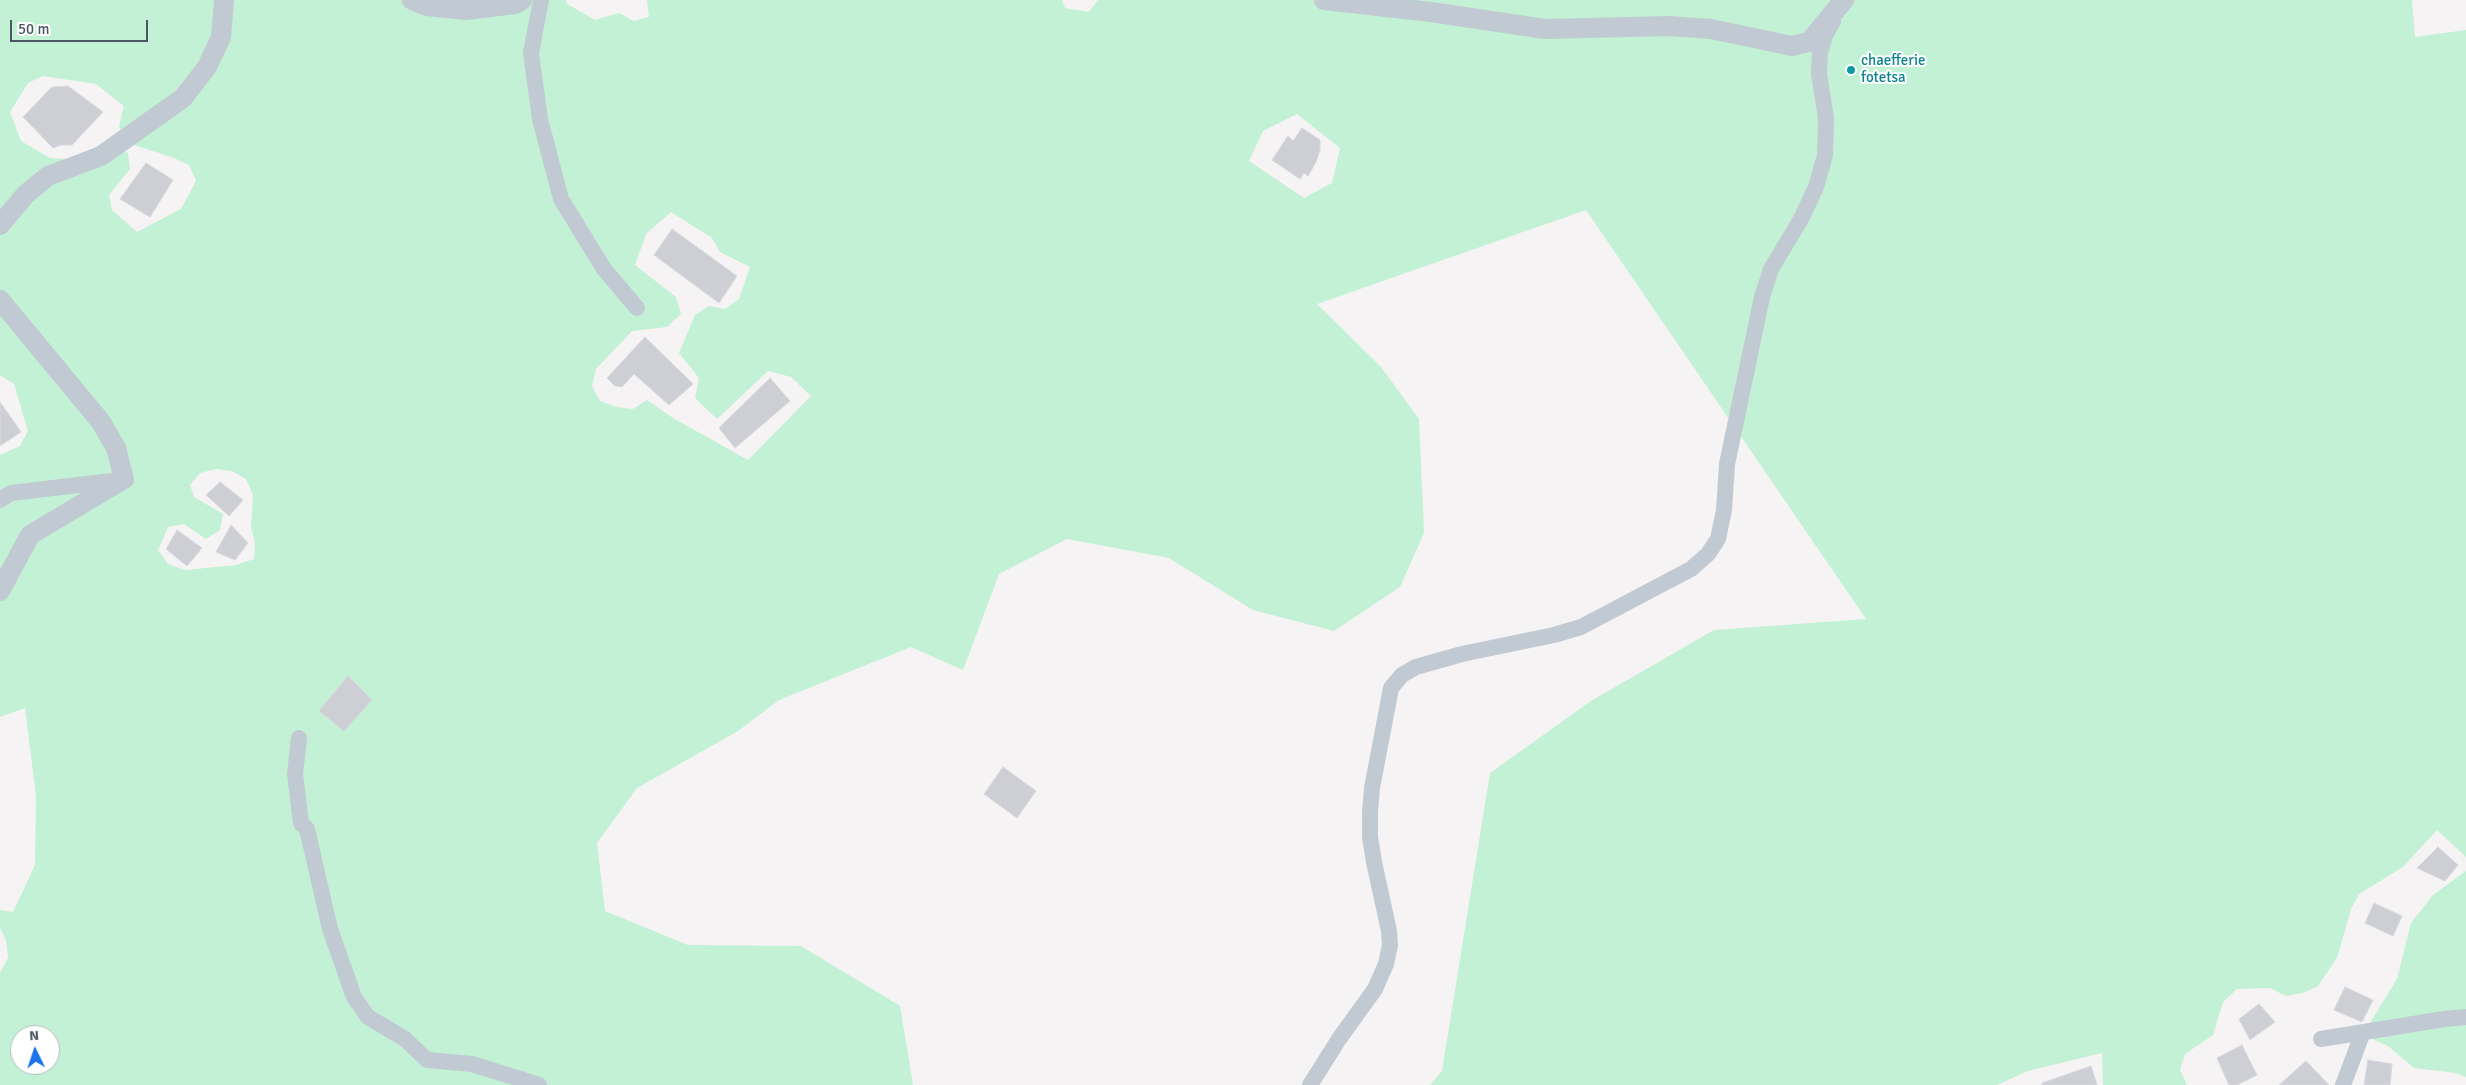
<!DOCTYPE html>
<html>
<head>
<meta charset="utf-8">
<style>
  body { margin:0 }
  #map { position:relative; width:2466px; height:1085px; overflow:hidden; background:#f5f3f3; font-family:Signika,sans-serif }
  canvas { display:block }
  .north { position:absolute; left:10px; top:1025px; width:50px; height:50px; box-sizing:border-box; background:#fff; border:1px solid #b7bbc0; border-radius:50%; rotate:356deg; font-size:14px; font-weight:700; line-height:20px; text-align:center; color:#4a5661 }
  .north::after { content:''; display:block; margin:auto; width:18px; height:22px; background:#1a73e8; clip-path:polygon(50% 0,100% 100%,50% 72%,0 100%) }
  .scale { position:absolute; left:10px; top:20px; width:138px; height:22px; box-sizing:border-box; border:2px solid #4a5661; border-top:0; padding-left:6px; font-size:15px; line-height:18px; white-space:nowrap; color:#4a5661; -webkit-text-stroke:4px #fff; paint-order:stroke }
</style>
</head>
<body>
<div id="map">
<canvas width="2466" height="1085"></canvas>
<div class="north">N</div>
<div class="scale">50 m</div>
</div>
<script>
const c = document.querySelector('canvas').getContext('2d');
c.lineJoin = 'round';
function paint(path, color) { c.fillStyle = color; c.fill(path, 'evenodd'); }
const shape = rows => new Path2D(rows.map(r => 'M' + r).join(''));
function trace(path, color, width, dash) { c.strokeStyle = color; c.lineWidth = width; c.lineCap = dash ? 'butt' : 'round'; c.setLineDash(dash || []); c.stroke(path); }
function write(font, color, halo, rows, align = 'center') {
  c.font = font + ' Signika,sans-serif'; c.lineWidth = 4; c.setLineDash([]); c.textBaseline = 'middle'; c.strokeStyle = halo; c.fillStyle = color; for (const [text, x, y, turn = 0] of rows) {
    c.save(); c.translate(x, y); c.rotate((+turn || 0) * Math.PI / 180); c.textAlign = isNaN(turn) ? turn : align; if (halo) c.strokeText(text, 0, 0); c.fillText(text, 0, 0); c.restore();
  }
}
const green = shape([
  [0,0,566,0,567,4,595,20,619,13,634,21,649,17,647,0,1062,0,1065,8,1089,12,1098,0,2412,0,2415,37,2466,30,2466,857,2437,830,2403,867,2359,894,2351,909,2337,958,2317,987,2302,993,2286,996,2270,988,2237,989,2223,1002,2213,1035,2185,1054,2180,1070,2187,1085,2103,1085,2102,1053,2028,1071,1997,1085,1430,1085,1442,1071,1490,773,1591,701,1714,630,1866,619,1586,210,1317,304,1381,367,1419,419,1424,533,1400,587,1334,631,1253,610,1169,558,1067,539,999,574,963,670,911,647,779,700,738,731,637,788,597,843,605,911,688,945,801,946,900,1006,913,1085,0,1085,0,973,8,958,6,940,0,928,0,910,13,912,35,865,36,796,25,708,0,717,0,455,20,446,28,431,14,384,0,375],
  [43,76,96,84,124,106,119,126,125,142,174,158,189,165,196,181,181,209,137,232,112,210,109,195,130,169,128,153,97,147,68,159,50,158,21,141,10,112,28,83],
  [1297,114,1340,148,1332,183,1304,198,1249,161,1263,131],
  [671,212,712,238,720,252,750,267,739,299,725,309,709,306,695,315,679,353,699,378,695,398,717,419,768,371,791,377,811,396,748,460,673,418,647,400,633,409,616,407,600,401,592,386,596,369,632,331,667,327,681,314,676,297,635,265,646,234],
  [216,469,232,471,246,479,253,495,251,527,255,543,254,559,236,565,185,570,168,564,158,550,168,527,184,524,206,539,220,530,223,514,194,497,190,485,200,473],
  [20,1035,50,1035,50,1065,20,1065],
  [2466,871,2466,1077,2456,1073,2414,1068,2388,1046,2372,1039,2369,1031,2370,1023,2397,979,2411,923,2433,895]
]);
const building = shape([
  [68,86,103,112,72,145,61,145,53,148,23,117,52,87,68,86],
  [1302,128,1320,140,1320,150,1316,162,1308,176,1304,173,1300,179,1272,160,1288,136,1293,141,1302,128],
  [146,163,173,180,150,217,120,199,146,163],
  [672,229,737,276,719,303,654,255,672,229],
  [645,337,693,384,669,405,634,374,622,387,615,386,607,378,645,337],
  [770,378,790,401,735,448,719,428,770,378],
  [0,402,21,432,0,446,0,402],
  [220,482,243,500,229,516,206,495,220,482],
  [231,525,248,543,235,560,216,552,231,525],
  [177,530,202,548,187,566,166,549,177,530],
  [348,676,372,700,344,731,319,711,348,676],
  [1003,767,1036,791,1017,818,984,794,1003,767],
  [2438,847,2458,865,2445,881,2417,868,2438,847],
  [2374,903,2402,916,2393,936,2365,923,2374,903],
  [2345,987,2373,1000,2362,1022,2334,1010,2345,987],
  [2259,1004,2275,1022,2250,1040,2239,1019,2259,1004],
  [2242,1045,2257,1075,2237,1085,2229,1085,2217,1058,2242,1045],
  [2368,1060,2392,1064,2390,1085,2364,1085,2368,1060],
  [2306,1061,2329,1085,2279,1085,2306,1061],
  [2091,1066,2097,1085,2043,1085,2042,1083,2091,1066]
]);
const minor = shape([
  [541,0,531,53,540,119,561,199,604,269,637,308],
  [0,500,11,493,120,480],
  [299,738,295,774,301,823,307,829,330,929,354,997,368,1017,405,1039,427,1060,472,1064,539,1085],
  [2321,1039,2444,1019,2466,1017],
  [1310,1085,1339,1039,1375,989,1386,964,1390,945,1389,931,1374,862,1370,837,1370,812,1372,788,1391,688,1402,675,1416,667,1462,654,1554,635,1581,627,1691,569,1708,554,1718,539,1724,510,1727,464,1762,297,1771,269,1801,219,1816,187,1825,155,1826,118,1819,74,1820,52,1825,36,1833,21],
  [2343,1085,2363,1032]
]);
const tertiary = shape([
  [412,0,427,6,466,10,515,4,522,0],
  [1324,0,1431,12,1545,29,1669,26,1711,29,1792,46,1809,42,1844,0],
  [0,225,26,194,48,176,101,156,183,98,207,67,221,37,224,0],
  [0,300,101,422,116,448,124,479,30,535,0,591]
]);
const markers = [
  [1851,70,5,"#0f9aa8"]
];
const cultureNames = [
  ["chaefferie",1861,61],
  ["fotetsa",1861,78]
];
paint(green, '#c3f1d5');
paint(building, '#cdcfd5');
trace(building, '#d7d9de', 1);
trace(minor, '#c1cad2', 16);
trace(tertiary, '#c1cad2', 20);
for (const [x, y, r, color] of markers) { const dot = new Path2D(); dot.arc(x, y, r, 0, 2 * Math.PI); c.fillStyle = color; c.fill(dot); trace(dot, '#fff', 2); }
write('15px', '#0d838f', '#fff', cultureNames, 'left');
</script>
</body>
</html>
